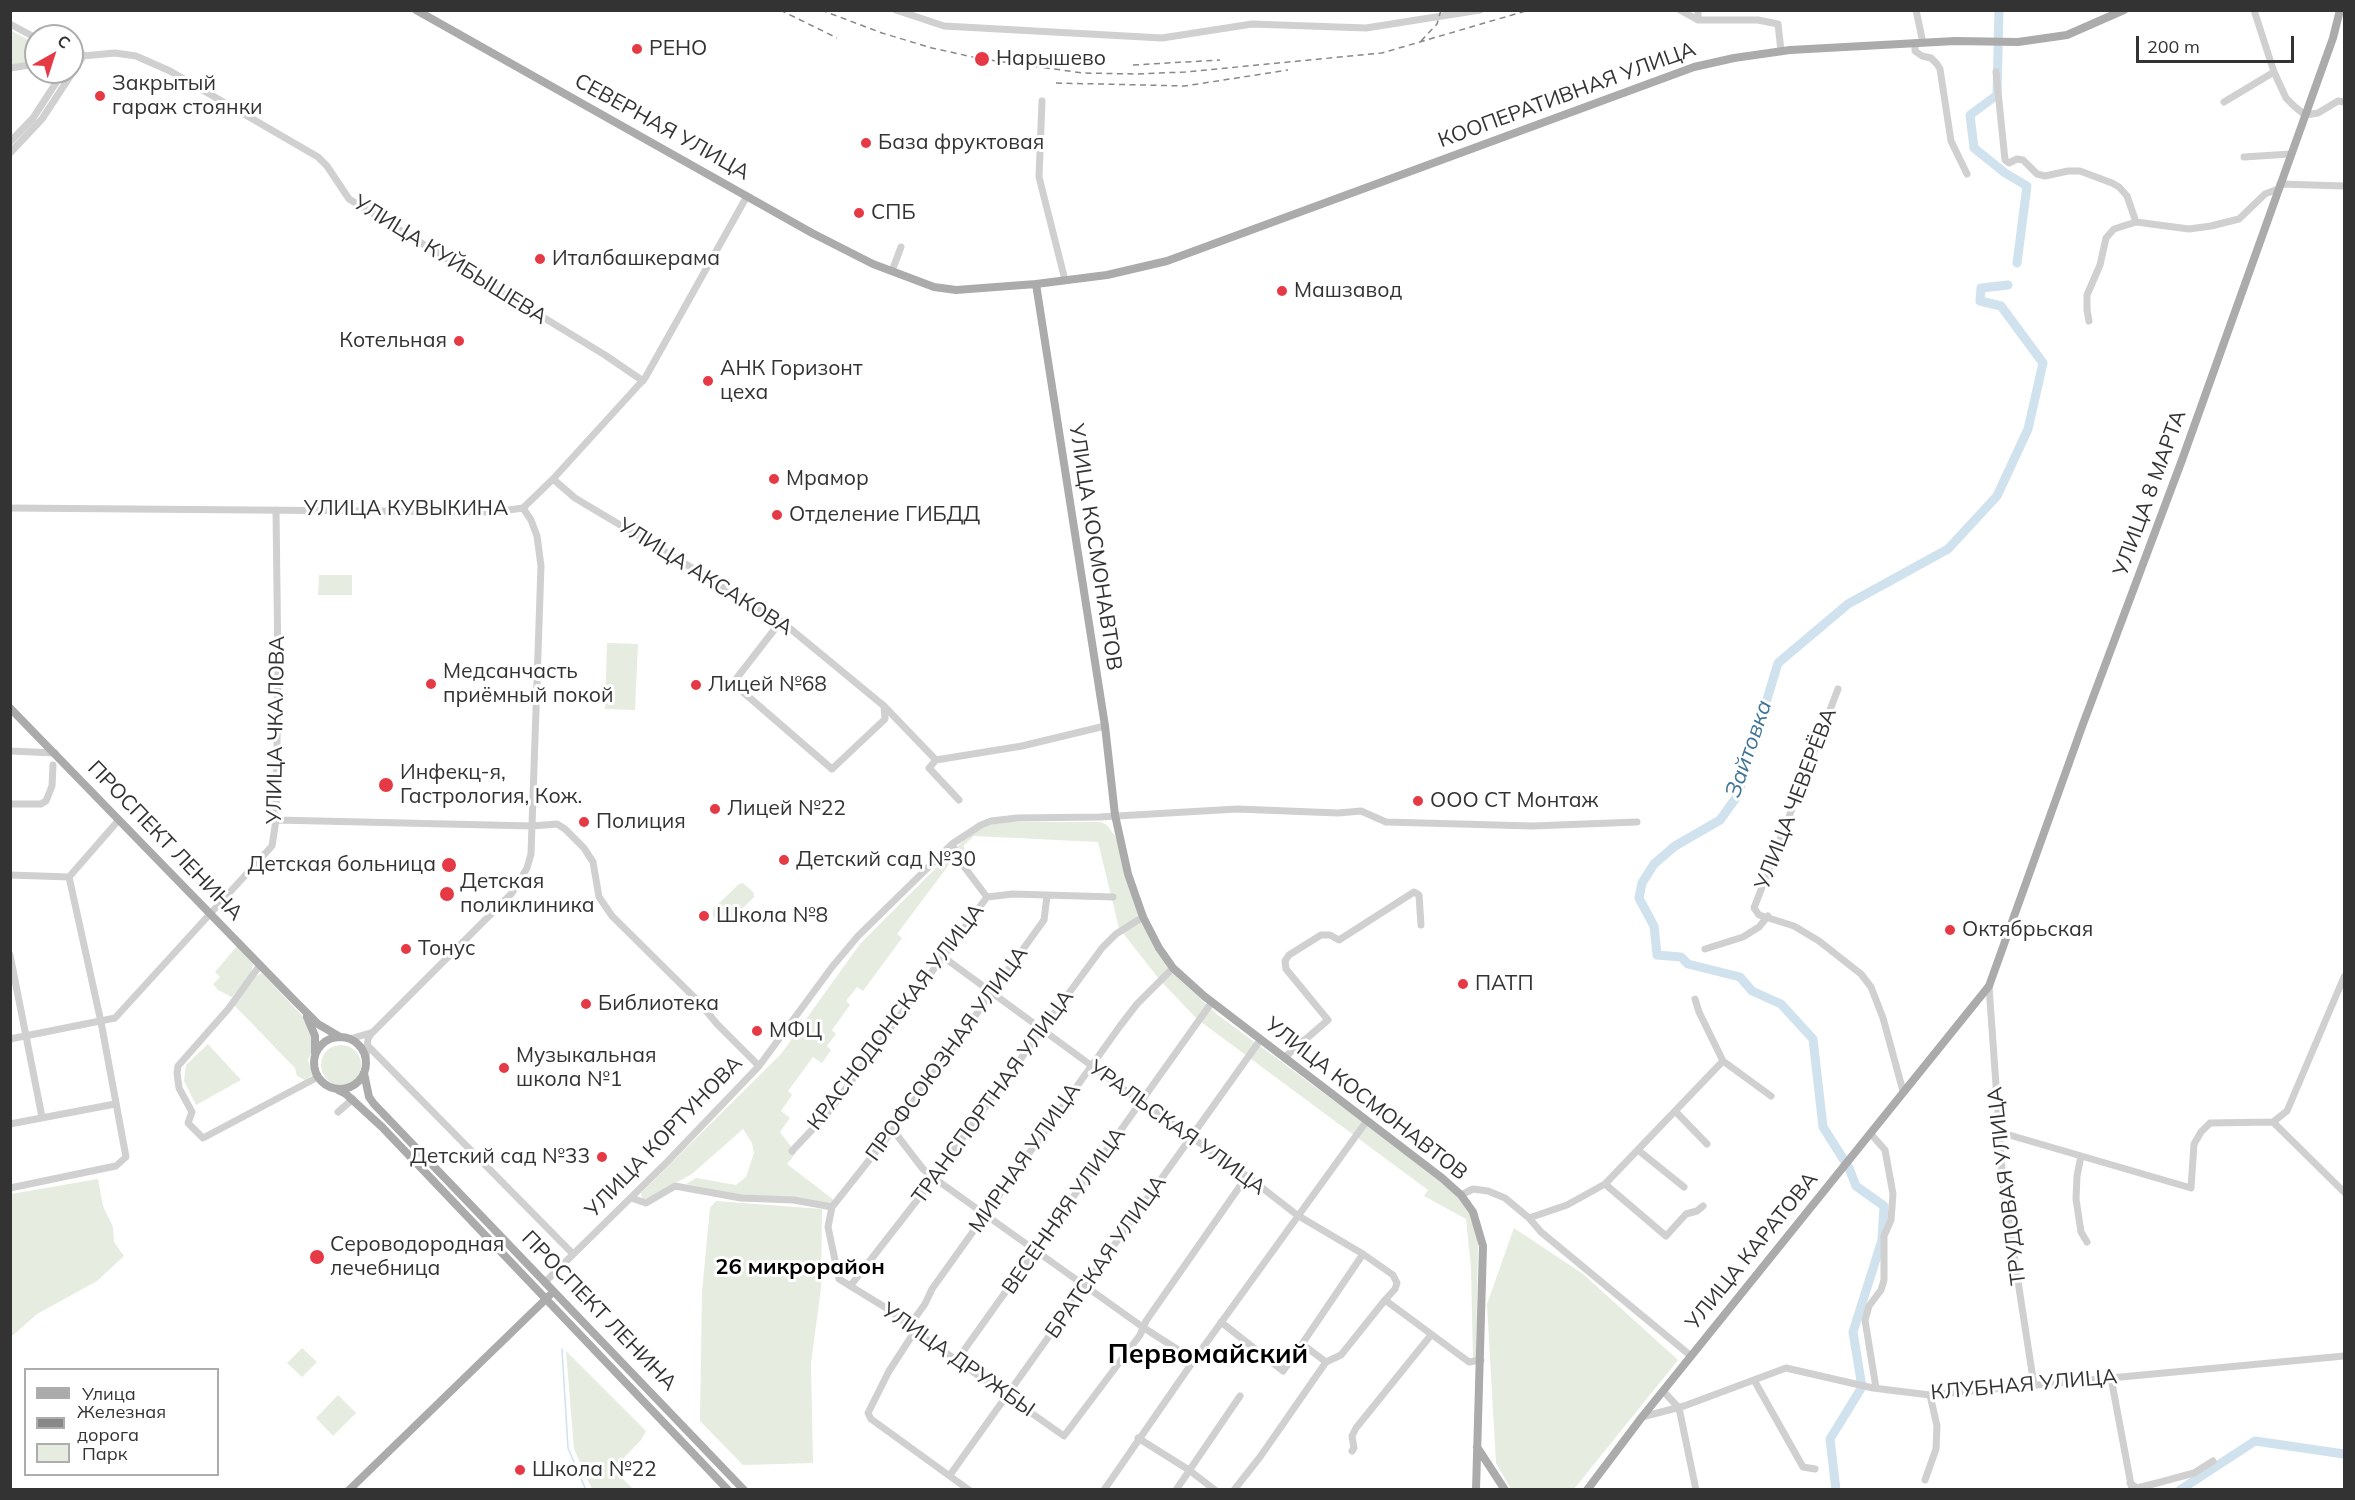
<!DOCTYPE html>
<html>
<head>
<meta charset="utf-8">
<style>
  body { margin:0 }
  #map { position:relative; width:2355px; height:1500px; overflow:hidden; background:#fff; font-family:Mulish,sans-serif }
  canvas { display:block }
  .frame { position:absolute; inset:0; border:12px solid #333; pointer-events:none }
  .legend { position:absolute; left:24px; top:1368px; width:195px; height:108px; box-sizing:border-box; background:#fff; border:2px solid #adadad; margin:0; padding:8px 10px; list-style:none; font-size:18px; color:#333 }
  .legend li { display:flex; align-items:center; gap:12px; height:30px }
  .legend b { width:30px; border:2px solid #adadad }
  .north { position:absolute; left:24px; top:24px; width:60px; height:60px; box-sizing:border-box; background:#fff; border:2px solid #adadad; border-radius:50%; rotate:39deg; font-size:16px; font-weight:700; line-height:24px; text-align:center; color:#333 }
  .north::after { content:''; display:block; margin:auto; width:21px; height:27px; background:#e63946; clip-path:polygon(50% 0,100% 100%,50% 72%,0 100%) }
  .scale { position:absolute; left:2136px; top:36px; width:158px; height:27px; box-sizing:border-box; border:3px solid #333; border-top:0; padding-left:8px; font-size:18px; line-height:21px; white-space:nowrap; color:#333; -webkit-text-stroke:4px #fff; paint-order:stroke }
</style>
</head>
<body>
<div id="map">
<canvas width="2355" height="1500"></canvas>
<div class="frame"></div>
<ul class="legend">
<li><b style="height:8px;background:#ababab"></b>Улица</li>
<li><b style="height:8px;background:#888"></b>Железная дорога</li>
<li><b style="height:16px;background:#e6ecdf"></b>Парк</li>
</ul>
<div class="north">С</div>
<div class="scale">200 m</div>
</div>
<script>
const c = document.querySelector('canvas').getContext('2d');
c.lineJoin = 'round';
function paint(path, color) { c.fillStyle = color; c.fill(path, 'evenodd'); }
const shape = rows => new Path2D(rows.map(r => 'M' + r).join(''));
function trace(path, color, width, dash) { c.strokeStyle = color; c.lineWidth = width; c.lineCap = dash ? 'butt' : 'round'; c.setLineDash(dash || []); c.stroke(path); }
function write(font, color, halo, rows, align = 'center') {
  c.font = font + ' Mulish,sans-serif'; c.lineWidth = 6; c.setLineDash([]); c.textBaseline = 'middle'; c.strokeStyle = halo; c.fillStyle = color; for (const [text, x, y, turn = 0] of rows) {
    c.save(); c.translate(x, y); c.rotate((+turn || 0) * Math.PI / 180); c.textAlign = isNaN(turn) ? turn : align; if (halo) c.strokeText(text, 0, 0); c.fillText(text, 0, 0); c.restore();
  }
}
const green = shape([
  [10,30,36,44,36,60,11,65],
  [319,575,352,575,352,595,318,595],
  [607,643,638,644,635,710,605,709],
  [1000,822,1101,822,1107,825,1115,836,1166,963,1181,981,1218,1015,1418,1163,1461,1199,1469,1210,1478,1239,1476,1360,1473,1358,1471,1268,1466,1219,1424,1196,1428,1190,1197,1019,1159,979,1119,928,1098,842,974,836,964,845,964,870,951,862,897,934,902,938,863,991,857,987,846,1001,850,1005,832,1030,836,1034,827,1046,831,1050,822,1063,813,1057,788,1091,792,1095,781,1111,790,1118,780,1132,796,1153,787,1164,835,1201,832,1204,796,1197,742,1196,686,1184,696,1178,736,1185,746,1177,754,1153,752,1143,743,1129,692,1174,646,1199,642,1199,641,1193,781,1054,860,944,970,834,980,828],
  [743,883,754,893,754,897,727,924,721,924,713,916,713,909,739,884],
  [237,946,253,964,251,973,232,997,218,990,213,984,220,977,215,972],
  [262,973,306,1020,314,1047,308,1060,312,1075,305,1080,297,1076,295,1068,234,1005,255,977],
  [208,1044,241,1080,196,1105,184,1081,186,1065],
  '321 1065a20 20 0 1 1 40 0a20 20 0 1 1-40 0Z',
  [98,1179,103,1206,113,1227,114,1242,124,1256,97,1281,37,1314,11,1337,11,1194],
  [716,1201,822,1209,821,1288,811,1363,813,1463,743,1465,700,1421,702,1292,710,1208],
  [1514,1228,1583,1274,1678,1360,1574,1489,1511,1489,1496,1463,1487,1304],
  [302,1348,317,1362,302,1377,287,1363],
  [566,1351,646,1431,641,1440,613,1469,633,1489,592,1489,574,1449],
  [338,1395,356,1413,333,1436,316,1418]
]);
const stream = shape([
  [562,1349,568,1448,586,1490]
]);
const river = shape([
  [1999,10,1997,95,1970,115,1974,148,2005,173,2027,186,2017,263],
  [1836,1490,1830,1439,1862,1387,1853,1332,1882,1240,1884,1206,1856,1186,1849,1168,1823,1127,1813,1039,1781,1004,1752,991,1740,977,1688,964,1681,957,1657,955,1654,926,1639,898,1642,883,1654,864,1675,846,1720,820,1738,795,1778,663,1848,604,1948,549,1997,496,2028,429,2043,363,2001,306,1980,301,1981,288,2008,285],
  [2180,1490,2255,1441,2344,1454]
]);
const minor = shape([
  [896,10,944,26,1162,38,1252,24,1366,28,1480,10],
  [1680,10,1698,20,1758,20,1778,24,1781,51],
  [1698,10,1698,20],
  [1916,10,1923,43],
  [2254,10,2274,72,2286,98,2294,106,2305,115,2318,113,2338,101,2344,102],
  [10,24,36,38],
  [1915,43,1915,51,1922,56,1931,58,1937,64,1940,69,1951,141,1967,174],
  [72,57,115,53,136,56,170,71,318,157,327,166,349,199,605,355,643,381],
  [10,68,36,64],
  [1996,72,2005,160,2009,163,2017,159,2023,160,2037,174,2045,176,2068,171,2080,171,2112,183,2119,187,2127,196,2136,222],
  [1042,101,1039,177,1065,280],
  [2224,102,2274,72],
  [10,142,33,118,63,72],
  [10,153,42,119,84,55],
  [2244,157,2290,154],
  [2280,184,2344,186],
  [892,271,901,247],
  [2089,321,2087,310,2087,295,2100,265,2106,238,2114,229,2136,222,2189,229,2211,226,2239,219,2265,194,2278,189],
  [553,479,575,498,781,621,884,706,936,760,1022,746,1105,726],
  [10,508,494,512,523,508,553,479,645,378,747,196],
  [781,621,736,679,736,686,832,769,885,719,884,706],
  [1838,689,1754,908,1759,915,1794,926,1819,941,1861,974,1871,987,1883,1018,1903,1091],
  [10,751,55,753],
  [936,760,929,768,959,800],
  [10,804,41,804,46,801,52,786,53,765],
  [276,820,532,826,557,824,565,829,584,848,593,862,599,897,612,916,698,1001,717,1024,759,1066],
  [952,844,962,864,987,897],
  [10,875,69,877],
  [69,877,117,822],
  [1705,949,1743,937,1759,927,1768,916],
  [10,955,42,1117],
  [942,956,1141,1102,1247,1176,1297,1215,1363,1254,1393,1275,1397,1283,1395,1289,1385,1300],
  [260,965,229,1008,178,1066,177,1073,179,1088,192,1112,188,1123,203,1138,318,1077],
  [1989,986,2003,1184,2034,1385],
  [1695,999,1699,1012,1723,1061],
  [10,1039,115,1018,272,846,276,820,278,669,276,510],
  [350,1039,370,1033],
  [367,1045,573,1254],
  [1285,1057,1328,1020,1286,969,1285,961,1289,955,1321,935,1330,935,1339,940,1414,892,1419,895,1421,925],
  [366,1058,368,1039,371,1034,512,893,527,868,531,854,541,566,537,536,531,520,523,508],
  [338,1112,353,1099],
  [1676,1112,1707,1144],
  [2273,1122,2344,1192],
  [10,1124,115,1104],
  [893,1130,923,1169,934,1178,1144,1328,1194,1360],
  [1999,1132,2191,1188,2194,1144,2201,1132,2210,1123,2273,1122,2287,1111,2344,977],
  [1870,1133,1885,1150,1893,1194,1891,1220,1884,1236,1884,1280,1881,1290,1869,1306,1865,1320,1876,1388],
  [1638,1150,1684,1187],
  [792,1151,827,1114,987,897,1013,894,1113,897],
  [2081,1156,2077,1176,2076,1199,2081,1232,2087,1242],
  [1605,1184,1666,1236,1686,1214,1697,1211,1703,1206],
  [10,1188,106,1168,116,1166,126,1157,101,1022,69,877],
  [1461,1195,1473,1189,1488,1191,1505,1198,1529,1218,1567,1205,1605,1184,1723,1061,1771,1096],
  [631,1198,646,1203,675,1186,741,1198,794,1200,832,1207,828,1227,839,1279,891,1311,915,1331,1064,1436,1140,1335,1146,1321,1247,1176],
  [832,1207,893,1130,1044,920,1047,896],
  [1529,1218,1541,1232,1691,1356],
  [546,1281,667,1162,759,1066,832,967,858,936,952,844,981,825,991,821,1017,818,1100,817,1237,809,1338,813,1361,811,1386,822,1532,826,1637,822],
  [851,1285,918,1199,1102,948,1116,934,1143,917],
  [1221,1322,1283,1371,1302,1344,1326,1362,1260,1457,1234,1490],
  [909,1326,925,1304,932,1289,1120,1026,1137,1004,1173,968],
  [915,1331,889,1371,868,1413,871,1419,969,1490],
  [1302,1344,1363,1254],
  [957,1360,1212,1002],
  [1326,1362,1341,1355,1385,1300,1469,1362,1481,1360],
  [2111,1378,2132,1490],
  [1754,1380,1803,1467,1815,1469],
  [1663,1391,1679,1408,1696,1490],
  [1642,1417,1684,1406,1786,1368,1873,1388,1930,1395,2344,1356],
  [1138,1438,1189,1470,1215,1490],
  [1352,1451,1354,1448,1352,1436,1356,1428,1431,1335],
  [950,1475,1261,1039],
  [1925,1480,1936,1449,1937,1426,1930,1395],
  [2130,1483,2137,1488,2157,1483,2194,1473,2213,1461],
  [1104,1490,1194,1360,1366,1122],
  [1176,1490,1240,1396]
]);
const major = shape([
  [416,10,812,233,873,264,934,287,956,290,1036,284,1107,275,1167,261,1694,67,1734,58,1790,50,1955,41,2018,42,2067,35,2124,10],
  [1036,284,1105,726,1115,815,1128,874,1143,917,1159,948,1173,968,1204,996,1442,1178,1461,1195,1473,1212,1483,1246,1476,1490],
  [10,708,294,1000,318,1024,340,1037],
  [307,1017,315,1036,315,1053],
  '314 1063a26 26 0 1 1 52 0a26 26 0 1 1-52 0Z',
  [364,1073,369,1097,374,1104,744,1490],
  [336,1089,346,1094,382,1127,728,1490],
  [1477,1447,1505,1490],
  [349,1490,549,1296],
  [1587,1490,1642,1417,1989,986,2083,724,2182,460,2333,38,2340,10]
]);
const rail = shape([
  [780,10,837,38],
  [821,10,882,33,932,48,982,59,1083,73,1135,74,1185,72,1382,53,1529,10],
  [1421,41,1437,24,1441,10],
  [1058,61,1103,64],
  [1133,65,1220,60],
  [1056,83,1185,86,1288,70]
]);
const markers = [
  [637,49,6,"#e63946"],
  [982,59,8,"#e63946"],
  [100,96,6,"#e63946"],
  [866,143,6,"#e63946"],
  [859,213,6,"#e63946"],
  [540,259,6,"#e63946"],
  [1282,291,6,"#e63946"],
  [459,341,6,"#e63946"],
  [708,381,6,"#e63946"],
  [774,479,6,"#e63946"],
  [777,515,6,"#e63946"],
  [431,684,6,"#e63946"],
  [696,685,6,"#e63946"],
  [386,785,8,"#e63946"],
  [1418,801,6,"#e63946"],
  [715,809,6,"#e63946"],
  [584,822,6,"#e63946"],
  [784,860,6,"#e63946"],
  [449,865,8,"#e63946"],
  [447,894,8,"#e63946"],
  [704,916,6,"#e63946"],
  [1950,930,6,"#e63946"],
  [406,949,6,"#e63946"],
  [1463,984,6,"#e63946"],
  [586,1004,6,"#e63946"],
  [757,1031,6,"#e63946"],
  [504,1068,6,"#e63946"],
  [602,1157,6,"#e63946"],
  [317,1257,8,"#e63946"],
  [520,1470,6,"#e63946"]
];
const poiNames = [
  ["РЕНО",649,49],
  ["Нарышево",996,59],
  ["Закрытый",112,84],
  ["гараж стоянки",112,108],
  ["База фруктовая",878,143],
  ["СПБ",871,213],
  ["Италбашкерама",552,259],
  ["Машзавод",1294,291],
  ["Котельная",447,341,"right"],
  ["АНК Горизонт",720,369],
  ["цеха",720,393],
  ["Мрамор",786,479],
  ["Отделение ГИБДД",789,515],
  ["Медсанчасть",443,672],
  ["приёмный покой",443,696],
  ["Лицей №68",708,685],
  ["Инфекц-я,",400,773],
  ["Гастрология, Кож.",400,797],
  ["ООО СТ Монтаж",1430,801],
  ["Лицей №22",727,809],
  ["Полиция",596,822],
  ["Детский сад №30",796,860],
  ["Детская больница",436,865,"right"],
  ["Детская",460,882],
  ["поликлиника",460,906],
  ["Школа №8",716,916],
  ["Октябрьская",1962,930],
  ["Тонус",418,949],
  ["ПАТП",1475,984],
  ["Библиотека",598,1004],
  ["МФЦ",769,1031],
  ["Музыкальная",516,1056],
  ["школа №1",516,1080],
  ["Детский сад №33",590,1157,"right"],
  ["Сероводородная",330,1245],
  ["лечебница",330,1269],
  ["Школа №22",532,1470]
];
const streetNames = [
  ["КООПЕРАТИВНАЯ УЛИЦА",1567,95,-20],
  ["СЕВЕРНАЯ УЛИЦА",662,127,29],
  ["УЛИЦА КУЙБЫШЕВА",450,260,32],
  ["УЛИЦА 8 МАРТА",2150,493,-70],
  ["УЛИЦА КУВЫКИНА",406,509],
  ["УЛИЦА КОСМОНАВТОВ",1095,547,81],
  ["УЛИЦА АКСАКОВА",705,577,32],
  ["УЛИЦА ЧКАЛОВА",276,730,-89],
  ["УЛИЦА ЧЕВЕРЁВА",1796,799,-69],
  ["ПРОСПЕКТ ЛЕНИНА",165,841,46],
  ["КРАСНОДОНСКАЯ УЛИЦА",896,1017,-53],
  ["ПРОФСОЮЗНАЯ УЛИЦА",947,1054,-54],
  ["ТРАНСПОРТНАЯ УЛИЦА",993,1097,-54],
  ["УЛИЦА КОСМОНАВТОВ",1366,1099,38],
  ["УРАЛЬСКАЯ УЛИЦА",1177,1128,36],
  ["УЛИЦА КОРТУНОВА",664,1137,-46],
  ["МИРНАЯ УЛИЦА",1025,1158,-55],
  ["ТРУДОВАЯ УЛИЦА",2007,1186,-97],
  ["ВЕСЕННЯЯ УЛИЦА",1064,1211,-55],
  ["УЛИЦА КАРАТОВА",1752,1251,-51],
  ["БРАТСКАЯ УЛИЦА",1106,1257,-55],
  ["ПРОСПЕКТ ЛЕНИНА",599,1311,46],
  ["УЛИЦА ДРУЖБЫ",958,1360,35],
  ["КЛУБНАЯ УЛИЦА",2024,1385,-5]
];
const waterNames = [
  ["Зайтовка",1749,749,-71]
];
const neighbourhoodNames = [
  ["26 микрорайон",800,1267]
];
const districtNames = [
  ["Первомайский",1208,1355]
];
paint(green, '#e6ecdf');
trace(stream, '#cfe2ee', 1.5);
trace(river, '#cfe2ee', 9);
trace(minor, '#d0d0d0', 7);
trace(major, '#ababab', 8);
trace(rail, '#888', 1.5, [6, 4.5]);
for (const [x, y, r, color] of markers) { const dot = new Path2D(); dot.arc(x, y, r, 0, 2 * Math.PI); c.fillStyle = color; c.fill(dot); trace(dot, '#fff', 2); }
write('21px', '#333', '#fff', poiNames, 'left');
write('21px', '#333', '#fff', streetNames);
write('italic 22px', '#3f7597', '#fff', waterNames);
write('bold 22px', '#000', '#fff', neighbourhoodNames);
write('bold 27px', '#000', '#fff', districtNames);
</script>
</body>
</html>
